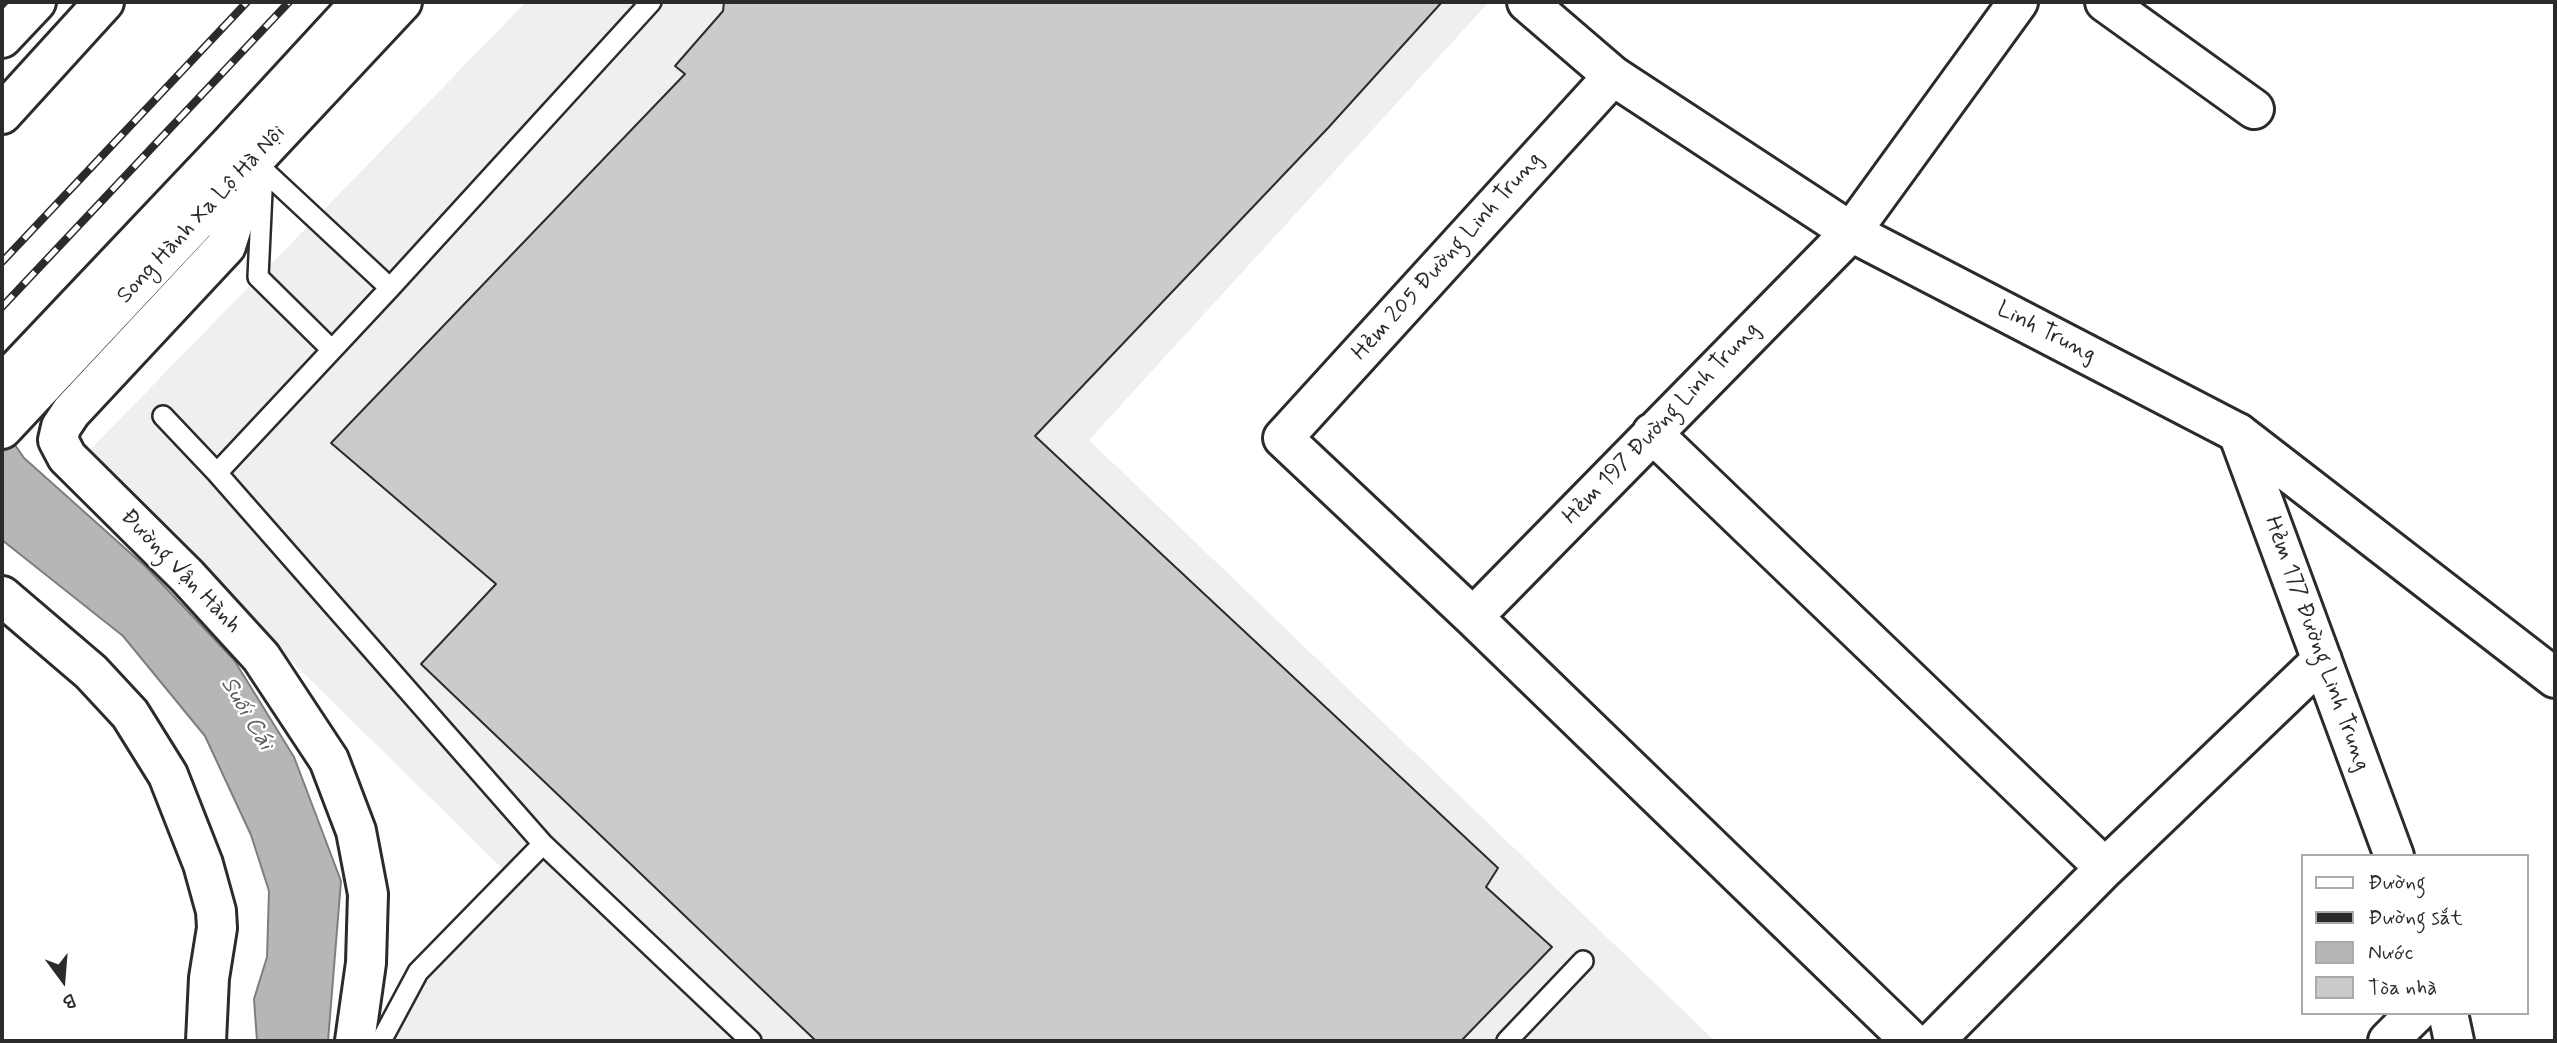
<!DOCTYPE html>
<html>
<head>
<meta charset="utf-8">
<style>
  body { margin:0 }
  #map { position:relative; width:2557px; height:1043px; overflow:hidden; background:#fff; font-family:Mynerve,sans-serif }
  canvas { display:block }
  .frame { position:absolute; inset:0; border:4px solid #2b2b2b; pointer-events:none }
  .legend { position:absolute; left:2301px; top:854px; width:228px; height:161px; box-sizing:border-box; background:#fff; border:2px solid #aaa; margin:0; padding:9px 12px; list-style:none; font-size:21px; color:#2b2b2b }
  .legend li { display:flex; align-items:center; gap:14px; height:35px }
  .legend b { width:35px; border:2px solid #aaa }
  .north { position:absolute; left:28px; top:945px; width:70px; height:70px; -webkit-text-stroke:5px #fff; paint-order:stroke; rotate:164deg; font-size:19px; font-weight:700; line-height:28px; text-align:center; color:#2b2b2b }
  .north::after { content:''; display:block; margin:auto; width:24px; height:32px; background:#2b2b2b; clip-path:polygon(50% 0,100% 100%,50% 72%,0 100%) }
</style>
</head>
<body>
<div id="map">
<canvas width="2557" height="1043"></canvas>
<div class="frame"></div>
<ul class="legend">
<li><b style="height:9px;background:#fff"></b>Đường</li>
<li><b style="height:9px;background:#2b2b2b"></b>Đường sắt</li>
<li><b style="height:19px;background:#b6b6b6"></b>Nước</li>
<li><b style="height:19px;background:#cbcbcb"></b>Tòa nhà</li>
</ul>
<div class="north">B</div>
</div>
<script>
const c = document.querySelector('canvas').getContext('2d');
c.lineJoin = 'round';
function paint(path, color) { c.fillStyle = color; c.fill(path, 'evenodd'); }
const shape = rows => new Path2D(rows.map(r => 'M' + r).join(''));
function trace(path, color, width, dash) { c.strokeStyle = color; c.lineWidth = width; c.lineCap = dash ? 'butt' : 'round'; c.setLineDash(dash || []); c.stroke(path); }
function write(font, color, halo, rows, align = 'center') {
  c.font = font + ' Mynerve,sans-serif'; c.lineWidth = 5; c.setLineDash([]); c.textBaseline = 'middle'; c.strokeStyle = halo; c.fillStyle = color; for (const [text, x, y, turn = 0] of rows) {
    c.save(); c.translate(x, y); c.rotate((+turn || 0) * Math.PI / 180); c.textAlign = isNaN(turn) ? turn : align; if (halo) c.strokeText(text, 0, 0); c.fillText(text, 0, 0); c.restore();
  }
}
const built = shape([
  [526,2,1489,2,1089,440,1715,1041,373,1041,507,873,83,457]
]);
const water = shape([
  [2,426,24,458,146,567,234,660,294,757,341,881,328,1041,257,1041,254,999,267,957,269,891,251,835,205,736,123,636,2,540,2,426]
]);
const building = shape([
  [724,2,1442,2,1328,128,1035,436,1498,868,1486,887,1552,947,1461,1041,816,1041,421,664,496,584,331,443,685,74,675,66,723,11,724,2]
]);
const service = shape([
  [258,165,390,288],
  [263,170,258,277,332,350],
  [163,416,217,473,543,844,751,1041],
  [217,473,390,288,651,2],
  [381,1041,418,972,543,844],
  [1507,1041,1583,961]
]);
const minor = shape([
  [2105,2,2254,109],
  [1613,76,1283,438,1473,617,1911,1041],
  [253,160,226,246,71,412,61,427,58,440,67,457,187,576,261,657,329,760,356,831,368,894,366,963,355,1041],
  [1652,433,2105,868],
  [2238,433,2394,856],
  [2,596,91,672,130,714,168,775,203,864,216,911,217,928,209,978,206,1041],
  [1473,617,1851,232,2018,2],
  [2448,1013,2454,1041],
  [1934,1041,2105,868,2322,660],
  [2388,1041,2416,1013]
]);
const tertiary = shape([
  [1527,2,1613,76,1851,232,2238,433,2555,678]
]);
const secondary = shape([
  [2,385,231,143,361,2],
  [2,429,402,2]
]);
const trunk = shape([
  [2,38,36,2],
  [2,114,104,2]
]);
const rail = shape([
  [2,262,247,2],
  [2,307,289,2]
]);
const streetNames = [
  ["Song Hành Xa Lộ Hà Nội",202,215,-47],
  ["Hẻm 205 Đường Linh Trung",1448,257,-48],
  ["Linh Trung",2046,333,27],
  ["Hẻm 197 Đường Linh Trung",1662,424,-46],
  ["Đường Vận Hành",180,572,46],
  ["Hẻm 177 Đường Linh Trung",2316,644,70]
];
const waterNames = [
  ["Suối Cái",246,714,59]
];
paint(built, '#efefef');
paint(water, '#b6b6b6');
trace(water, '#7e7e7e', 2);
paint(building, '#cbcbcb');
trace(building, '#2b2b2b', 2);
trace(service, '#2b2b2b', 24);
trace(minor, '#2b2b2b', 44);
trace(tertiary, '#2b2b2b', 44);
trace(secondary, '#2b2b2b', 44);
trace(trunk, '#2b2b2b', 44);
trace(service, '#fff', 19);
trace(minor, '#fff', 38);
trace(tertiary, '#fff', 38);
trace(secondary, '#fff', 38);
trace(trunk, '#fff', 38);
trace(rail, '#2b2b2b', 8);
trace(rail, '#fff', 5, [16]);
write('23px', '#2b2b2b', '#fff', streetNames);
write('italic 24px', '#5c5c5c', '#fff', waterNames);
</script>
</body>
</html>
